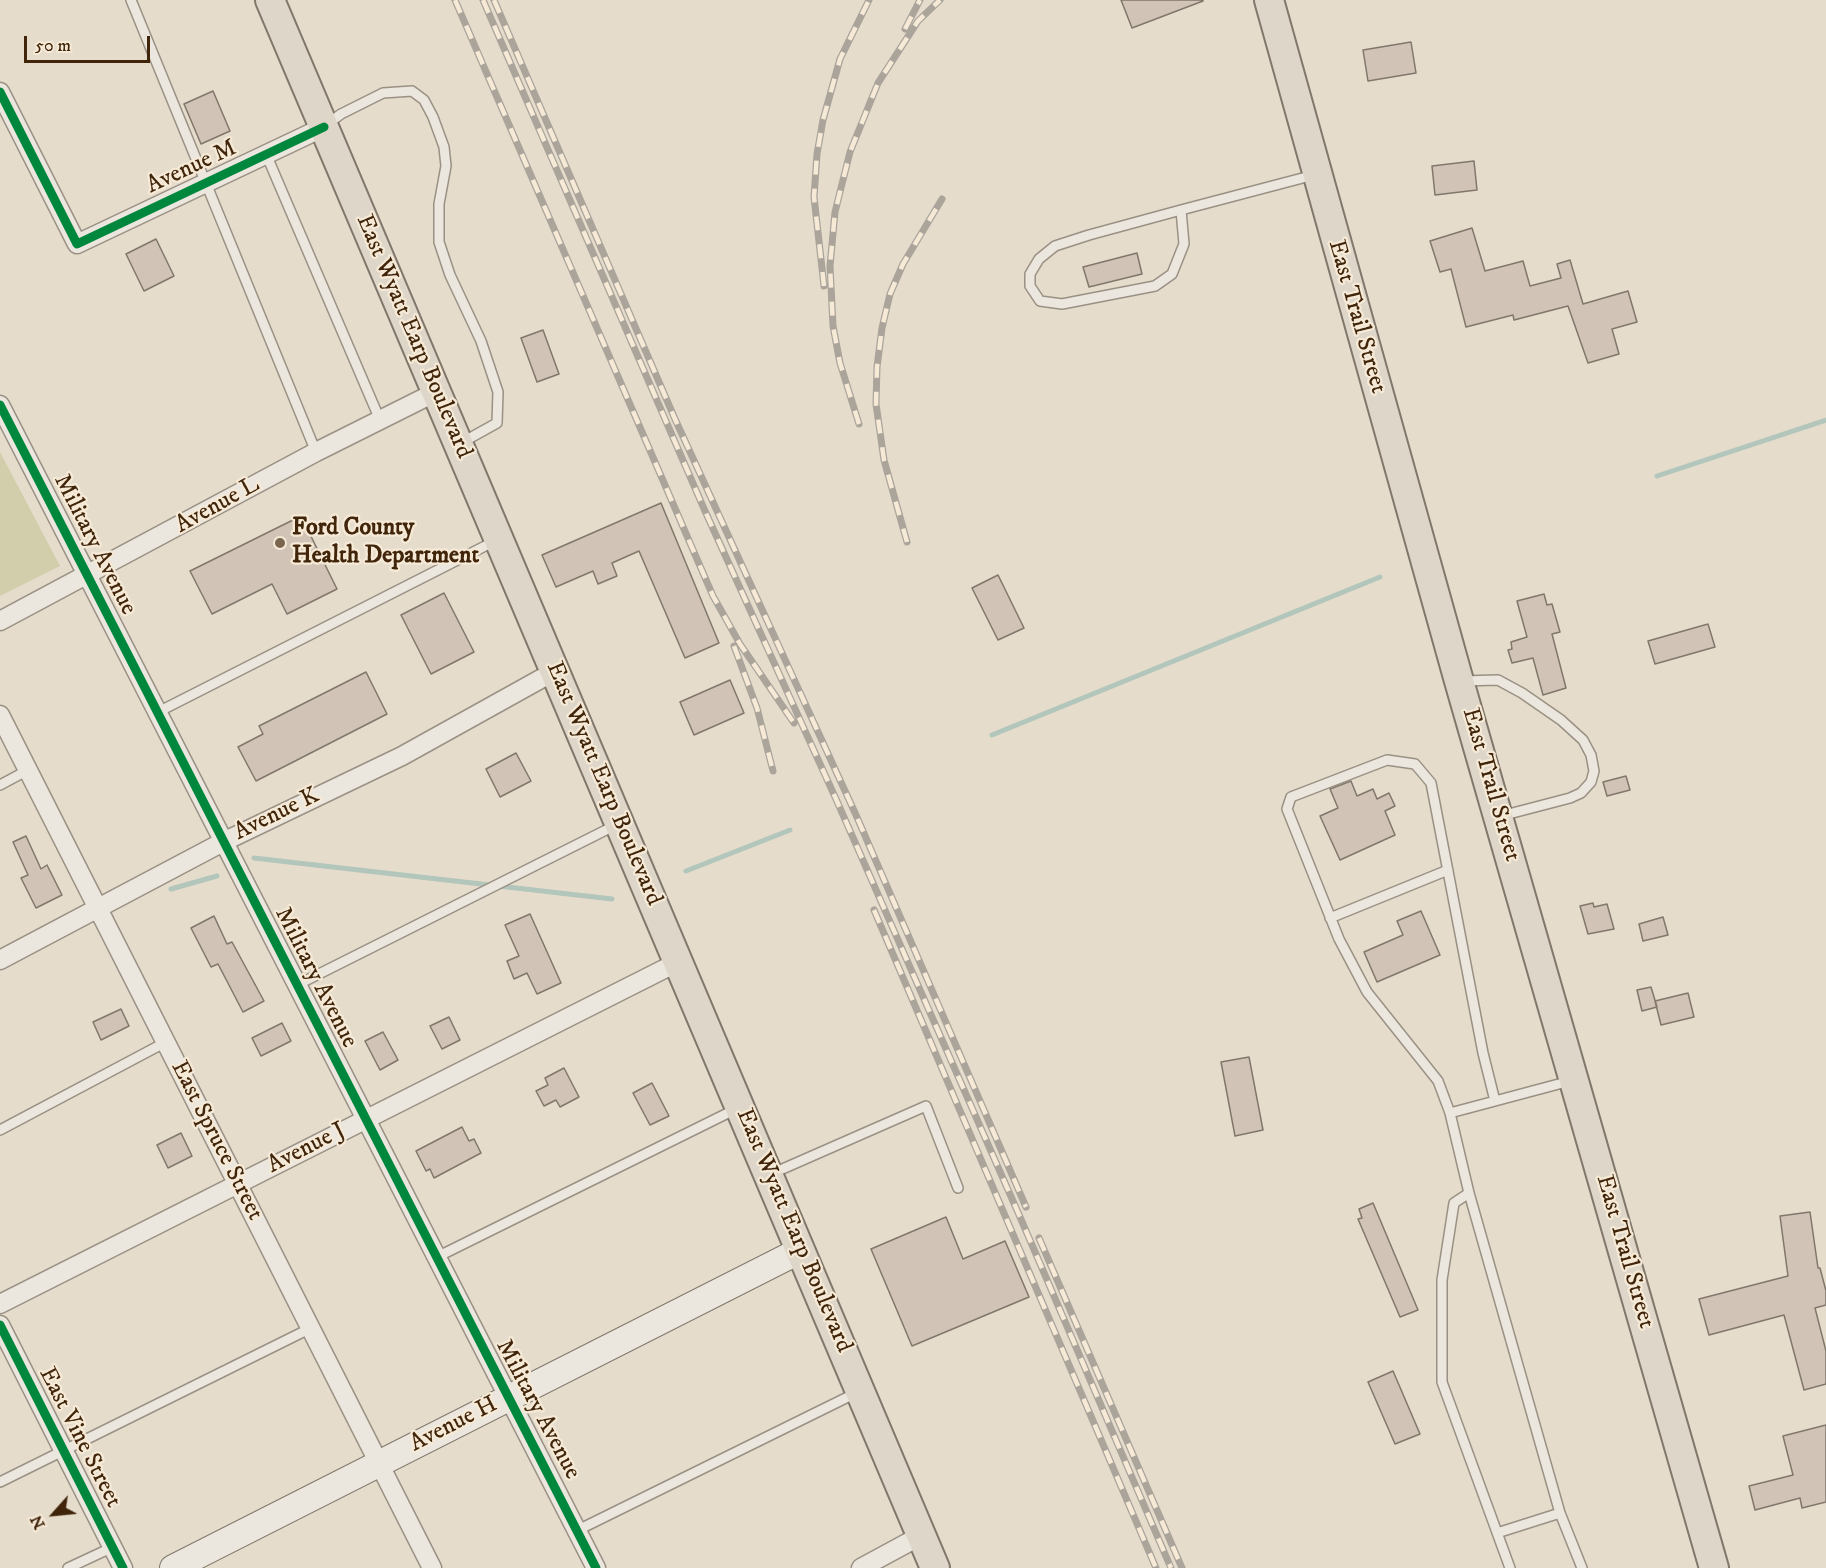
<!DOCTYPE html>
<html>
<head>
<meta charset="utf-8">
<style>
  body { margin:0 }
  #map { position:relative; width:1826px; height:1568px; overflow:hidden; background:#e6dccc; font-family:"IM FELL DW Pica",serif }
  canvas { display:block }
  .north { position:absolute; left:24px; top:1484px; width:60px; height:60px; -webkit-text-stroke:4px #f6ead7; paint-order:stroke; rotate:243deg; font-size:16px; font-weight:700; line-height:24px; text-align:center; color:#40250b }
  .north::after { content:''; display:block; margin:auto; width:21px; height:27px; background:#40250b; clip-path:polygon(50% 0,100% 100%,50% 72%,0 100%) }
  .scale { position:absolute; left:24px; top:36px; width:126px; height:27px; box-sizing:border-box; border:3px solid #40250b; border-top:0; padding-left:8px; font-size:18px; line-height:21px; white-space:nowrap; color:#40250b; -webkit-text-stroke:4px #f6ead7; paint-order:stroke }
</style>
</head>
<body>
<div id="map">
<canvas width="1826" height="1568"></canvas>
<div class="north">N</div>
<div class="scale">50 m</div>
</div>
<script>
const c = document.querySelector('canvas').getContext('2d');
c.lineJoin = 'round';
function paint(path, color) { c.fillStyle = color; c.fill(path, 'evenodd'); }
const shape = rows => new Path2D(rows.map(r => 'M' + r).join(''));
function trace(path, color, width, dash) { c.strokeStyle = color; c.lineWidth = width; c.lineCap = dash ? 'butt' : 'round'; c.setLineDash(dash || []); c.stroke(path); }
function write(font, color, halo, rows, align = 'center') {
  c.font = font + ' "IM FELL DW Pica",serif'; c.lineWidth = 4.5; c.setLineDash([]); c.textBaseline = 'middle'; c.strokeStyle = halo; c.fillStyle = color; for (const [text, x, y, turn = 0] of rows) {
    c.save(); c.translate(x, y); c.rotate((+turn || 0) * Math.PI / 180); c.textAlign = isNaN(turn) ? turn : align; if (halo) c.strokeText(text, 0, 0); c.fillText(text, 0, 0); c.restore();
  }
}
const green = shape([
  [0,452,60,566,0,596]
]);
const stream = shape([
  [1657,476,1826,420],
  [992,735,1380,577],
  [254,858,612,899],
  [686,871,790,830],
  [171,889,217,876]
]);
const building = shape([
  [1121,0,1203,0,1203,1,1132,28,1121,0],
  [1411,42,1416,73,1368,81,1363,50,1411,42],
  [213,91,230,131,201,144,184,104,213,91],
  [1474,161,1477,190,1435,195,1432,166,1474,161],
  [1472,228,1485,271,1523,261,1530,286,1561,278,1557,264,1570,260,1583,304,1628,291,1637,322,1612,329,1619,354,1588,363,1568,306,1514,320,1513,315,1466,327,1451,269,1440,272,1430,241,1472,228],
  [156,239,174,276,144,291,126,254,156,239],
  [1137,253,1142,274,1089,287,1083,267,1137,253],
  [543,330,559,374,537,382,521,338,543,330],
  [661,503,719,643,685,658,639,551,612,563,617,576,598,584,593,571,556,587,542,555,661,503],
  [301,516,337,589,287,614,272,584,212,614,190,571,301,516],
  [998,575,1024,628,998,640,972,588,998,575],
  [444,593,474,652,431,674,401,615,444,593],
  [1544,594,1547,605,1552,604,1560,632,1552,634,1566,688,1543,695,1533,658,1512,663,1508,650,1512,649,1511,642,1527,637,1517,601,1544,594],
  [1708,624,1715,647,1655,664,1648,641,1708,624],
  [366,672,387,714,256,781,238,747,263,734,259,726,366,672],
  [730,680,744,713,694,735,680,702,730,680],
  [516,753,531,781,500,797,486,769,516,753],
  [1626,776,1630,790,1607,796,1603,782,1626,776],
  [1351,781,1357,796,1373,789,1377,799,1389,793,1395,806,1385,811,1395,835,1340,860,1320,816,1338,808,1330,789,1351,781],
  [26,836,41,869,47,865,62,895,36,908,21,878,28,875,13,842,26,836],
  [1593,903,1594,907,1607,904,1614,929,1588,934,1580,906,1593,903],
  [1421,911,1440,955,1377,982,1364,952,1403,935,1397,921,1421,911],
  [530,914,561,983,537,994,527,973,514,979,507,961,519,956,505,925,530,914],
  [214,916,227,944,232,942,264,1001,243,1012,218,964,211,967,191,928,214,916],
  [1663,917,1668,935,1643,941,1639,924,1663,917],
  [1651,987,1657,1007,1642,1011,1637,990,1651,987],
  [1688,993,1694,1017,1661,1025,1655,1001,1688,993],
  [121,1009,129,1026,101,1040,93,1022,121,1009],
  [449,1017,460,1040,442,1049,430,1026,449,1017],
  [282,1023,291,1041,261,1056,252,1038,282,1023],
  [383,1032,398,1060,380,1070,365,1041,383,1032],
  [1249,1057,1263,1130,1235,1136,1221,1062,1249,1057],
  [564,1068,579,1097,560,1107,556,1100,544,1106,536,1091,548,1085,545,1078,564,1068],
  [652,1083,669,1116,650,1125,633,1093,652,1083],
  [462,1127,469,1141,474,1139,481,1153,434,1178,430,1169,426,1171,416,1151,462,1127],
  [181,1133,192,1156,168,1168,157,1145,181,1133],
  [1373,1203,1418,1310,1400,1317,1358,1219,1362,1218,1359,1209,1373,1203],
  [1810,1212,1818,1268,1820,1268,1826,1291,1826,1305,1815,1308,1826,1351,1826,1384,1804,1390,1784,1315,1709,1335,1699,1299,1788,1276,1780,1216,1810,1212],
  [946,1217,963,1259,1005,1241,1029,1297,912,1346,871,1249,946,1217],
  [1393,1371,1420,1434,1395,1444,1368,1382,1393,1371],
  [1826,1425,1826,1502,1802,1508,1800,1498,1755,1510,1749,1486,1793,1475,1783,1436,1826,1425]
]);
const lane = shape([
  [131,0,316,452],
  [326,125,341,114,383,93,412,91,424,100,433,117,444,147,446,166,439,204,439,242,450,275,481,341,498,392,497,423,461,443],
  [266,154,380,420],
  [1181,210,1184,244,1172,274,1155,286,1062,304,1040,301,1030,286,1030,274,1039,259,1055,246,1089,235,1181,210,1314,175],
  [1462,681,1498,680,1522,693,1561,720,1583,740,1591,755,1594,771,1591,782,1581,793,1570,798,1501,816],
  [158,712,495,541],
  [0,785,28,770],
  [1330,918,1448,870],
  [297,985,616,825],
  [1495,1101,1483,1053,1431,783,1415,764,1387,760,1291,797,1287,809,1339,939,1367,992,1438,1081,1450,1113,1469,1193,1454,1203,1442,1280,1442,1382,1510,1568],
  [1450,1113,1570,1081],
  [0,1130,166,1042],
  [771,1174,926,1106,958,1188],
  [1469,1193,1560,1513,1582,1568],
  [437,1257,736,1109],
  [0,1482,311,1328],
  [578,1530,858,1392],
  [1497,1533,1560,1513],
  [68,1568,113,1547]
]);
const street = shape([
  [0,92,77,244,324,127],
  [0,405,596,1568],
  [0,621,316,452,436,392],
  [0,715,432,1568],
  [0,960,223,842,402,756,555,671],
  [0,1304,678,962],
  [0,1325,123,1568],
  [861,1568,922,1535]
]);
const secondary = shape([
  [173,1568,801,1250]
]);
const primary = shape([
  [270,0,935,1568],
  [1269,0,1459,681,1714,1568]
]);
const rail = shape([
  [455,0,713,596,740,644,794,723],
  [483,0,705,511,836,799,1020,1217,1171,1568],
  [494,0,675,419,856,815,1026,1207],
  [905,29,920,0],
  [824,286,814,197,817,154,823,120,840,59,869,0],
  [859,424,840,363,833,326,830,266,835,212,850,152,878,83,918,21,940,0],
  [907,542,884,460,876,404,877,367,882,328,890,294,903,264,942,199],
  [734,646,757,708,773,771],
  [874,910,1156,1568],
  [1039,1238,1182,1568]
]);
const cycleway = shape([
  [0,92,77,244,324,127],
  [0,405,596,1568],
  [0,1325,123,1568]
]);
const markers = [
  [280,543,6,"#7a654f"]
];
const streetNames = [
  ["Avenue M",192,168,-25],
  ["East Trail Street",1356,317,74],
  ["East Wyatt Earp Boulevard",413,337,67],
  ["Avenue L",218,506,-29],
  ["Military Avenue",94,545,63],
  ["East Wyatt Earp Boulevard",603,784,67],
  ["East Trail Street",1490,785,74],
  ["Avenue K",277,815,-26],
  ["Military Avenue",315,978,63],
  ["East Spruce Street",216,1141,63],
  ["Avenue J",307,1149,-27],
  ["East Wyatt Earp Boulevard",793,1231,67],
  ["East Trail Street",1624,1252,74],
  ["Military Avenue",537,1410,62],
  ["Avenue H",454,1425,-27],
  ["East Vine Street",79,1438,63]
];
const poiNames = [
  ["Ford County",292,529],
  ["Health Department",292,557]
];
paint(green, '#d2cdaa');
trace(stream, '#b2c6bc', 5);
paint(building, '#d1c3b6');
trace(building, '#81776b', 1.5);
trace(lane, '#9a9184', 12);
trace(street, '#9a9184', 21);
trace(secondary, '#81776b', 28);
trace(primary, '#81776b', 32);
trace(lane, '#ebe6de', 9);
trace(street, '#ebe6de', 18);
trace(secondary, '#ebe6de', 26);
trace(primary, '#ded6c9', 28);
trace(rail, '#aaa49b', 7);
trace(rail, '#f6ead7', 4.5, [14]);
trace(cycleway, '#00873e', 9);
for (const [x, y, r, color] of markers) { const dot = new Path2D(); dot.arc(x, y, r, 0, 2 * Math.PI); c.fillStyle = color; c.fill(dot); trace(dot, '#f6ead7', 2); }
write('24px', '#40250b', '#f6ead7', streetNames);
write('bold 24px', '#40250b', '#f6ead7', poiNames, 'left');
</script>
</body>
</html>
